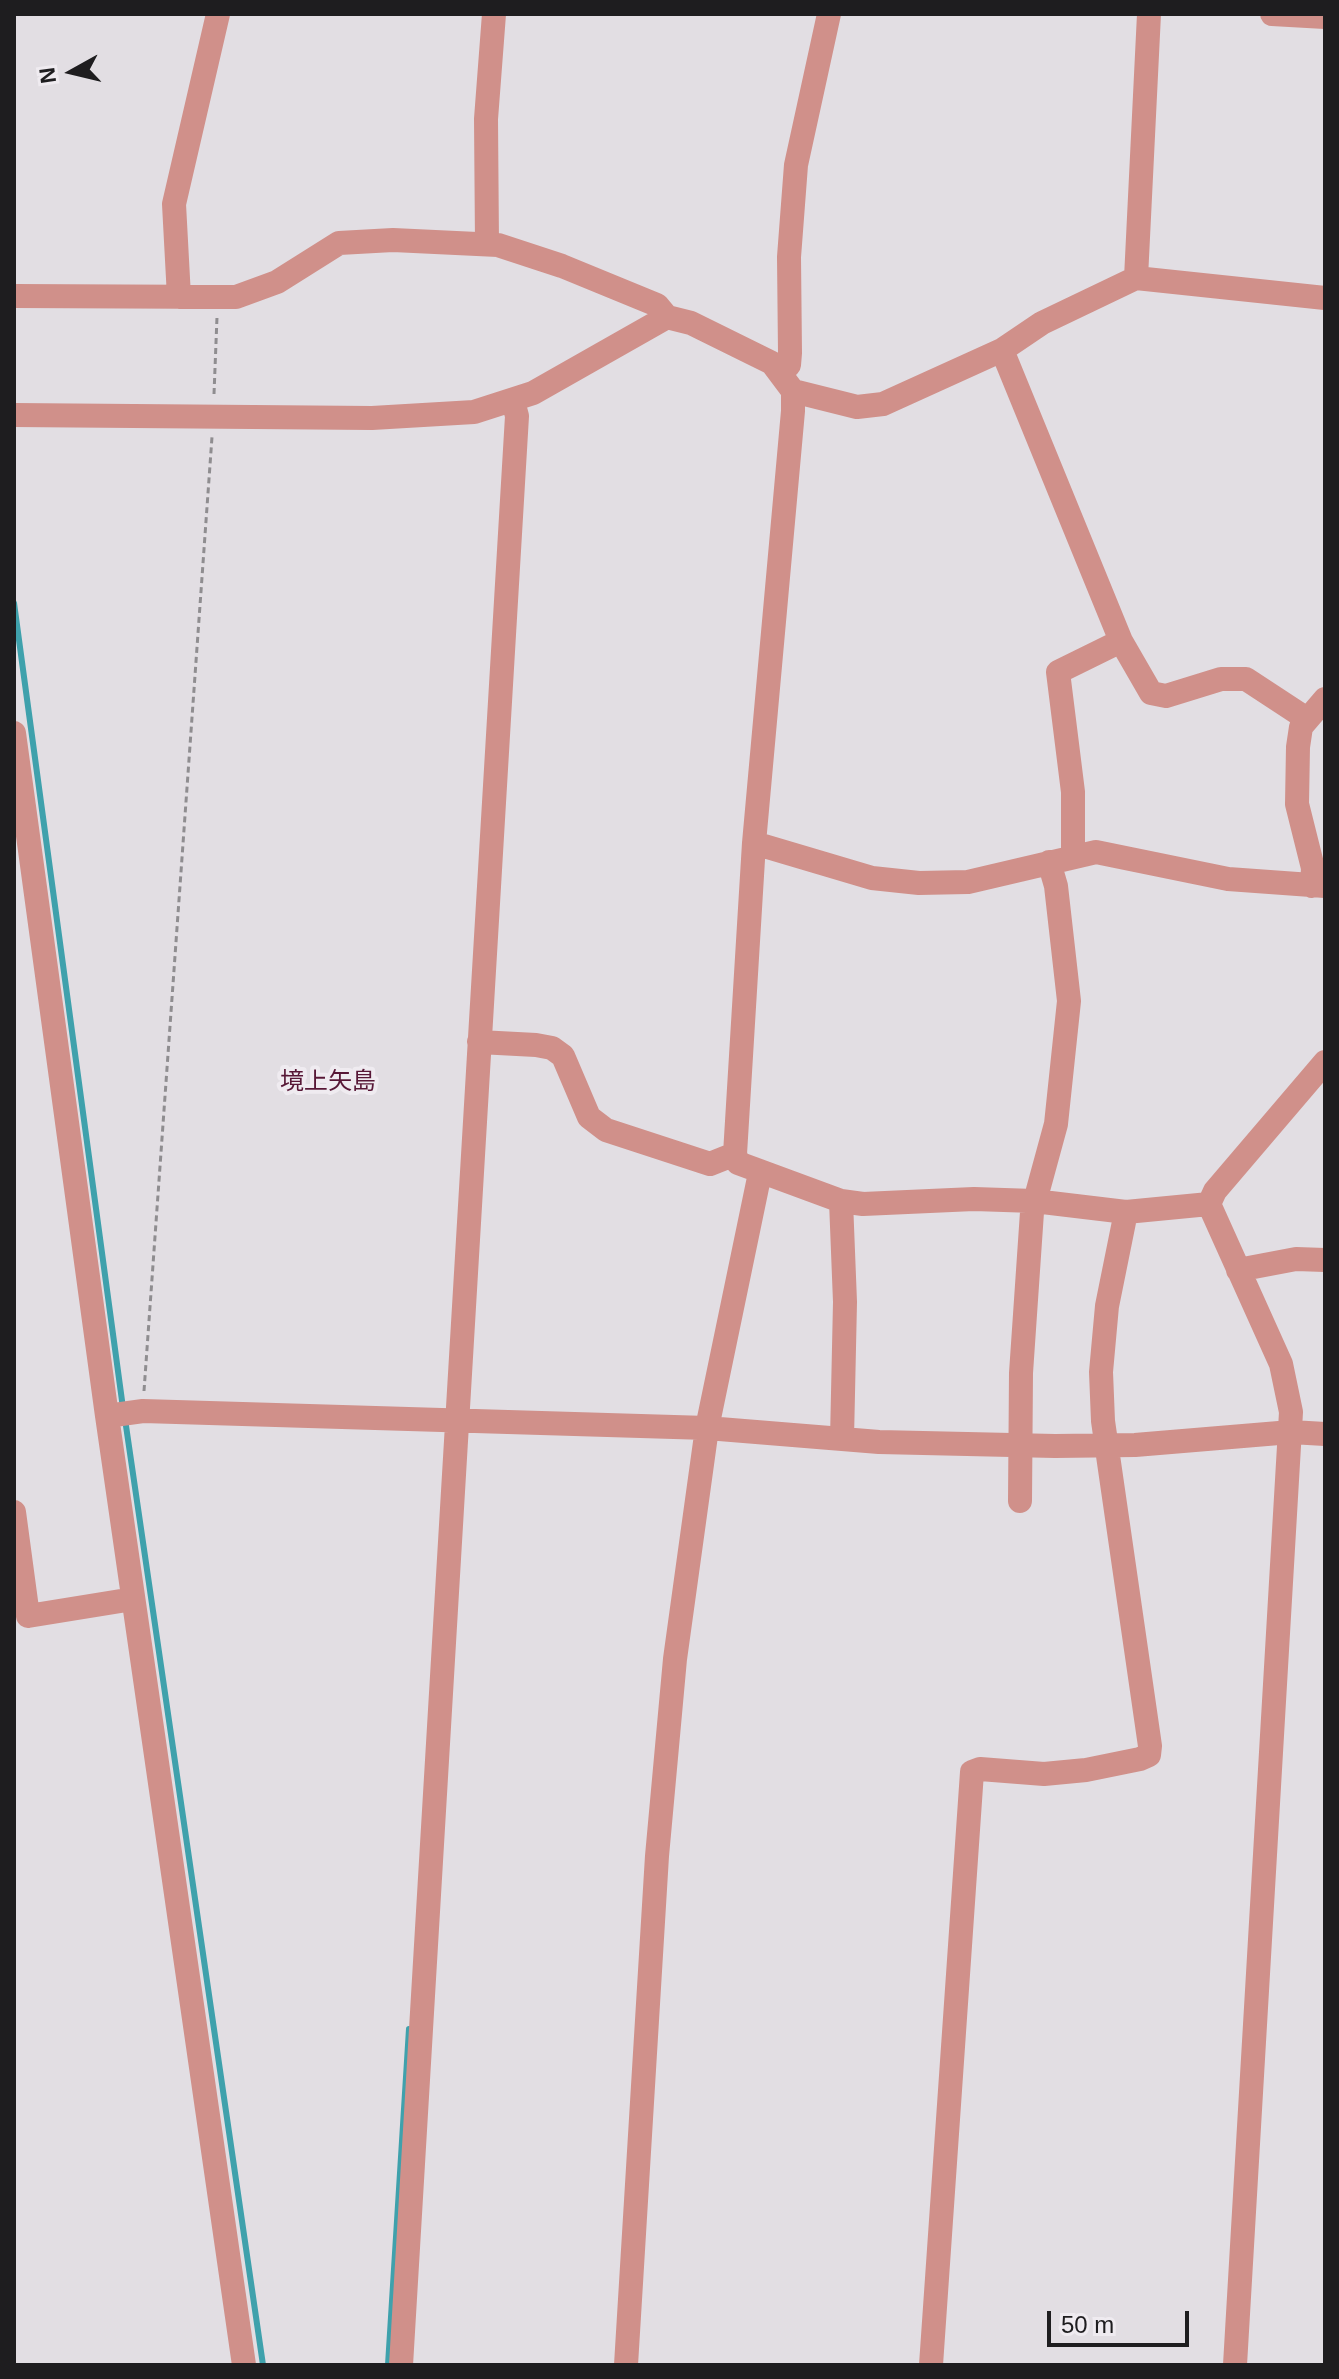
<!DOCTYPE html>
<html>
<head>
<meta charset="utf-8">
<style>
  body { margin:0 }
  #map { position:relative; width:1339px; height:2379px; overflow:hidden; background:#e2dee3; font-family:Helvetica,sans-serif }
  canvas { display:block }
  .frame { position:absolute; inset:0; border:16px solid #1e1d1f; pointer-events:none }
  .north { position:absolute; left:32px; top:32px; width:80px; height:80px; -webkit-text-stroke:6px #efebf0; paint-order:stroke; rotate:262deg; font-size:22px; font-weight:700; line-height:32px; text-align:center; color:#1e1d1f }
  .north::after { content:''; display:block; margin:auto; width:28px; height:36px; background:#1e1d1f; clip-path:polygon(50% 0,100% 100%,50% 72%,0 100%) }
  .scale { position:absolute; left:1047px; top:2311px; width:142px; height:36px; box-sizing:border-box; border:4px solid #1e1d1f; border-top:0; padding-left:10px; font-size:24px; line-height:28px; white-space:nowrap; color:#1e1d1f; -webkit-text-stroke:6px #efebf0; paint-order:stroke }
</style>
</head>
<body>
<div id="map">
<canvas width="1339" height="2379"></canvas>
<div class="frame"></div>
<div class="north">N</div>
<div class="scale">50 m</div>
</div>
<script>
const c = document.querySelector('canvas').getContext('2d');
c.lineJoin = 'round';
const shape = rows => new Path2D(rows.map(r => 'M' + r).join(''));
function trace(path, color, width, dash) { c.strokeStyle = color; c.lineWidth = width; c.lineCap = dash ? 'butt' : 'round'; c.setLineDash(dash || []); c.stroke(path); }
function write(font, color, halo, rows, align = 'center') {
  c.font = font + ' Helvetica,"Noto Sans JP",sans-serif'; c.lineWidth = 8; c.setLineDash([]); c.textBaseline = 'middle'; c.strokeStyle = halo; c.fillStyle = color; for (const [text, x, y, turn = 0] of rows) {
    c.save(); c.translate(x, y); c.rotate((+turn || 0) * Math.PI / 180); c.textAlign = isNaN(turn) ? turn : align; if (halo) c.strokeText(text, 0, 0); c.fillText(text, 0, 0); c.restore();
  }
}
const stream = shape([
  [14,603,123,1408],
  [125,1419,263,2365],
  [388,2365,409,2029]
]);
const path = shape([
  [214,394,217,317],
  [144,1391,212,437]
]);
const minor = shape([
  [1272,14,1325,17],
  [487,244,486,119,494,14],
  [1136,278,1325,298],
  [14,296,236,297,277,282,339,243,393,240,498,245,562,266,657,305,667,317],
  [179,297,174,204,218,14],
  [1002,350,1121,641,1151,693,1166,696,1221,679,1246,679,1307,719],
  [782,372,789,365,790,353,789,257,796,165,829,14],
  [793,391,857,407,883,404,1002,350,1042,323,1136,278,1149,14],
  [14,415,372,418,474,412,533,393,667,317,691,323,772,363,793,391,793,411,754,843,735,1154,738,1163,841,1201,863,1204,974,1199,1034,1201,1126,1212,1209,1204],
  [14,733,107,1416,244,2365],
  [754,843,872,878,919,883,968,882,1096,852,1228,879,1325,886],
  [1073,855,1073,792,1058,672,1121,641],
  [1312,886,1313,868,1297,804,1298,747,1301,727,1325,699],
  [479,1042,536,1045,552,1048,563,1056,589,1117,606,1130,710,1164,735,1154],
  [841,1201,845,1302,842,1439],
  [1238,1270,1296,1259,1325,1260],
  [107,1416,143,1411,707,1428,879,1442,1055,1446,1135,1445,1291,1432,1325,1434],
  [1020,1501,1021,1373,1032,1212,1056,1124,1069,1001,1056,886,1049,862],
  [14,1512,28,1616,133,1599],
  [401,2365,517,416,513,401],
  [626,2365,657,1856,675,1659,707,1428,760,1173],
  [931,2365,972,1772,980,1769,1044,1774,1086,1770,1140,1759,1149,1755,1150,1746,1103,1421,1101,1372,1107,1306,1126,1212],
  [1235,2365,1291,1412,1281,1364,1209,1204,1215,1191,1325,1062]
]);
const quarterNames = [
  ["境上矢島",328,1082]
];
trace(stream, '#3fa1ac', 6);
trace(path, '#8f8d90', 3, [6, 4]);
trace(minor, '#d0908a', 24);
write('24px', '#571736', '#efebf0', quarterNames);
</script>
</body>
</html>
